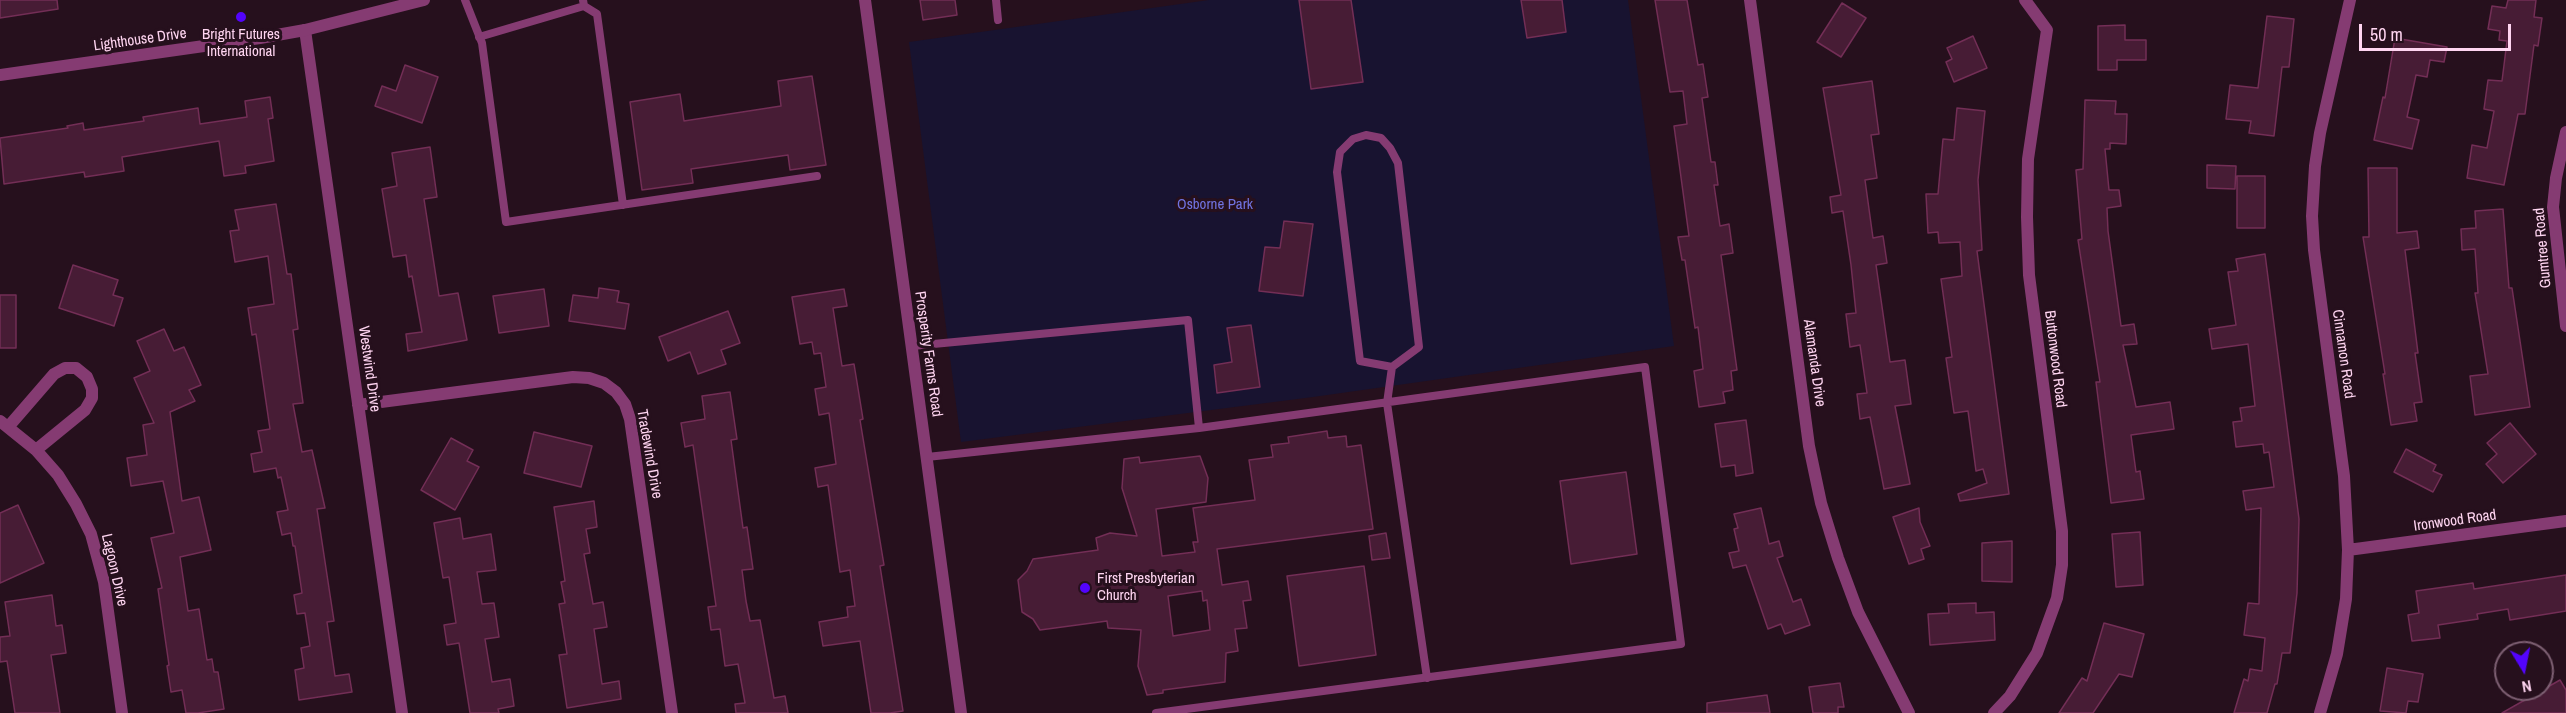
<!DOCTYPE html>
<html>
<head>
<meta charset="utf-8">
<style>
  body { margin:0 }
  #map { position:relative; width:2566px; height:713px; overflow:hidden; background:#26101d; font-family:"Archivo Narrow",sans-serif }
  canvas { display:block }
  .north { position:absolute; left:2494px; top:641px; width:60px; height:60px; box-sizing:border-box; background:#26101d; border:2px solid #7d5f72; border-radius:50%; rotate:170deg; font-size:16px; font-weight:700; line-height:24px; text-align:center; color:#ffd5f1 }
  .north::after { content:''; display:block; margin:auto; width:21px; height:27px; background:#5304fc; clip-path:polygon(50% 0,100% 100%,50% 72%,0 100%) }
  .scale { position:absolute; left:2359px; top:24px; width:152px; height:27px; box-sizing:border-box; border:3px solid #ffd5f1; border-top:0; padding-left:8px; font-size:18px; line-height:21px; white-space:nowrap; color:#ffd5f1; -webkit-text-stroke:4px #26101d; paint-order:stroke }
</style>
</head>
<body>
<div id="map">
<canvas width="2566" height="713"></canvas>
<div class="north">N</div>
<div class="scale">50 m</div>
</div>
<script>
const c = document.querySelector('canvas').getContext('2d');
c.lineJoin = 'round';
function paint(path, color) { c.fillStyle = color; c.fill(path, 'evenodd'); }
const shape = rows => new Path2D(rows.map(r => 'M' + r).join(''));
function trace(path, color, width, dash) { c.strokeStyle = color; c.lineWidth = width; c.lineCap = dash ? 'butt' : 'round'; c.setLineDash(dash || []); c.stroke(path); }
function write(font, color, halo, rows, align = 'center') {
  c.font = font + ' "Archivo Narrow",sans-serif'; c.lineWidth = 6; c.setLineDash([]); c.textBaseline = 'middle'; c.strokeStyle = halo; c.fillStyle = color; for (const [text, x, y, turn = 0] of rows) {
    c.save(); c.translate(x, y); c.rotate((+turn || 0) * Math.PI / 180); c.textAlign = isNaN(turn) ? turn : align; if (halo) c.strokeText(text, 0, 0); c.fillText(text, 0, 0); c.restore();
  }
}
const green = shape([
  [1209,0,1628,0,1674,346,1313,397,961,442,909,42]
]);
const building = shape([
  [0,0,57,0,58,9,0,18,0,0],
  [920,0,955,0,957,15,923,20,920,0],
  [1299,0,1351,0,1363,82,1311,89,1299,0],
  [1521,0,1562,0,1566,32,1527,38,1521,0],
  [1655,0,1687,0,1698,65,1703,64,1708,97,1702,98,1711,162,1715,162,1718,185,1714,185,1720,226,1729,224,1733,253,1721,255,1737,370,1731,371,1733,390,1723,392,1725,403,1699,407,1694,371,1703,369,1698,327,1695,328,1685,260,1682,260,1678,237,1689,236,1674,126,1687,124,1683,91,1670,92,1655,0],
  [2508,0,2536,0,2534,17,2542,18,2538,46,2534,45,2525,114,2518,114,2504,185,2467,178,2472,145,2487,148,2494,111,2484,109,2488,80,2502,81,2507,41,2499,40,2500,31,2488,29,2492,6,2506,8,2508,0],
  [1842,3,1866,18,1841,57,1817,42,1842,3],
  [2267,16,2294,19,2289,67,2282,67,2274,136,2249,133,2251,121,2226,119,2230,85,2258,88,2267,16],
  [2125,25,2125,40,2146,40,2146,60,2117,60,2117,70,2098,70,2098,26,2125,25],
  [1973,36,1987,68,1954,82,1946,62,1952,59,1947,48,1973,36],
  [2395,38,2447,47,2444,62,2430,60,2427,77,2416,75,2407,117,2419,120,2412,149,2374,140,2383,97,2385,98,2395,38],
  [405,65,438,77,422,123,375,106,382,86,396,91,405,65],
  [812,76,826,165,790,170,788,155,691,169,693,183,642,190,630,102,680,94,684,121,781,106,778,81,812,76],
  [1872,81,1879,134,1871,135,1877,178,1865,180,1873,238,1883,236,1887,263,1876,265,1890,362,1905,360,1911,404,1895,406,1910,484,1884,489,1870,417,1860,419,1857,394,1867,393,1860,345,1850,347,1846,314,1856,313,1851,265,1843,211,1832,213,1830,197,1841,195,1823,88,1872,81],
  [270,97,273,118,268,119,274,161,245,166,246,173,224,176,219,141,122,157,124,171,85,177,84,172,4,184,0,138,68,128,67,126,83,123,84,130,144,121,143,117,198,108,200,124,247,117,245,101,270,97],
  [2085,100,2116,101,2115,114,2127,114,2126,144,2110,143,2110,149,2105,149,2109,190,2119,190,2121,206,2107,208,2108,231,2121,326,2134,324,2137,344,2123,345,2136,407,2170,402,2174,429,2131,435,2136,472,2140,471,2144,499,2111,503,2096,382,2100,382,2078,240,2082,239,2076,170,2083,169,2085,100],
  [1957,108,1985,111,1978,180,1982,250,1977,251,2009,494,1960,501,1958,494,1987,483,1983,469,1976,471,1968,411,1954,413,1946,358,1952,357,1941,279,1962,276,1960,242,1939,243,1938,232,1928,233,1926,194,1938,194,1943,139,1954,140,1957,108],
  [430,147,437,197,424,199,439,296,458,293,467,340,408,351,406,334,422,332,412,276,409,277,406,255,393,257,382,189,397,186,392,153,430,147],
  [2207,165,2236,166,2235,189,2207,188,2207,165],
  [2368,168,2397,168,2397,233,2417,231,2419,248,2405,250,2418,353,2415,353,2422,402,2414,403,2417,421,2391,425,2383,374,2385,374,2363,237,2369,237,2368,168],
  [2237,176,2265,176,2265,228,2237,228,2237,176],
  [276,204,287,274,291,274,298,329,293,330,303,403,293,404,302,452,312,450,325,508,317,509,334,621,327,622,335,676,349,674,352,692,299,700,295,670,304,668,301,648,310,646,305,613,297,614,294,595,302,593,295,546,293,546,291,533,282,535,277,512,288,510,281,477,278,478,276,468,254,472,251,454,262,452,258,431,270,429,256,334,252,335,248,308,274,304,268,256,235,262,230,231,239,230,235,210,276,204],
  [2503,209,2509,288,2512,288,2530,407,2475,415,2470,376,2488,374,2475,293,2478,293,2475,249,2462,250,2461,229,2476,228,2475,211,2503,209],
  [1284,221,1313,224,1303,296,1259,291,1265,247,1280,248,1284,221],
  [2265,254,2299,519,2297,593,2290,653,2282,653,2277,684,2275,684,2267,713,2234,713,2244,679,2248,681,2250,669,2262,671,2265,638,2244,635,2248,603,2259,604,2261,508,2246,510,2243,491,2274,487,2269,452,2264,453,2263,444,2236,447,2233,422,2242,421,2240,408,2255,406,2248,344,2212,349,2209,329,2236,325,2228,272,2238,271,2236,259,2265,254],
  [73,265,118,280,113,295,123,298,114,326,59,308,73,265],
  [599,288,619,291,617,302,629,304,625,329,569,321,573,295,598,298,599,288],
  [544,289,549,326,499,333,493,296,544,289],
  [844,289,847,306,833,308,842,366,854,364,863,419,860,420,884,565,880,566,903,711,890,713,871,713,860,641,823,646,819,622,848,617,847,607,855,606,850,570,840,572,828,485,818,487,815,468,836,464,829,413,819,415,815,389,826,387,821,353,814,354,812,342,800,344,792,297,844,289],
  [0,295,16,295,16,348,0,348,0,295],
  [728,311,740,343,721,350,726,364,698,374,690,352,668,361,659,337,728,311],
  [1251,325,1260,387,1217,393,1214,365,1232,362,1227,328,1251,325],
  [164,329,174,351,184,347,201,385,189,390,195,401,170,412,182,501,199,497,211,550,180,557,188,611,199,609,207,660,212,659,214,672,218,672,224,709,198,713,186,713,182,690,171,692,167,666,169,665,158,589,162,588,151,538,174,533,163,481,131,486,127,458,147,455,143,425,154,423,134,378,150,371,137,341,164,329],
  [730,392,737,439,731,440,743,528,747,527,753,569,742,570,746,601,750,621,760,620,774,698,785,696,788,713,736,713,735,704,745,703,738,664,725,666,720,629,711,630,708,607,716,606,693,445,685,447,681,423,705,419,702,396,730,392],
  [1746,420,1753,473,1736,476,1735,465,1721,467,1715,424,1746,420],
  [2510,423,2536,454,2503,483,2486,464,2497,454,2487,443,2510,423],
  [1327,431,1328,438,1346,436,1347,447,1361,445,1373,529,1217,549,1222,585,1248,581,1251,600,1243,601,1247,628,1235,629,1238,651,1226,653,1225,682,1163,690,1163,693,1147,695,1138,666,1141,630,1108,628,1107,621,1040,630,1033,619,1022,612,1018,580,1027,571,1033,559,1098,550,1096,538,1110,533,1137,536,1122,488,1124,459,1139,457,1140,463,1200,456,1208,478,1206,502,1156,509,1162,556,1195,552,1193,542,1198,542,1193,508,1255,500,1249,460,1273,457,1271,445,1289,443,1288,437,1327,431],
  [1202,591,1203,601,1207,600,1210,630,1173,636,1168,596,1202,591],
  [534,432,592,446,581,487,524,473,534,432],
  [451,438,473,450,467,461,479,467,455,510,421,490,451,438],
  [2406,449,2436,465,2433,471,2442,475,2433,492,2394,472,2406,449],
  [1626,472,1637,554,1571,564,1560,481,1626,472],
  [594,501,597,527,586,529,590,553,584,554,593,604,603,602,607,627,594,629,602,684,619,681,621,699,567,708,559,655,567,654,559,604,565,603,561,582,565,581,554,507,594,501],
  [18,505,44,563,0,583,0,513,18,505],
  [1761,508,1769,544,1779,541,1783,556,1777,558,1793,602,1801,599,1810,625,1785,634,1781,624,1768,629,1746,565,1733,568,1729,553,1739,551,1734,529,1738,528,1734,514,1761,508],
  [1919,508,1920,522,1930,546,1921,549,1924,559,1909,564,1893,517,1919,508],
  [460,518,463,539,491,534,496,570,477,572,482,604,494,603,499,637,485,639,492,682,510,679,514,706,498,709,499,713,470,713,459,643,447,645,444,625,456,623,449,577,443,578,434,523,460,518],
  [2140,532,2143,585,2116,587,2112,534,2140,532],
  [1386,533,1390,558,1372,560,1369,536,1386,533],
  [2012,541,2012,582,1982,581,1982,543,2012,541],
  [1364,566,1376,655,1299,666,1287,576,1364,566],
  [2566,575,2566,611,2510,620,2508,609,2477,614,2478,619,2438,625,2440,638,2412,641,2408,615,2419,613,2416,591,2473,583,2474,589,2566,575],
  [52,595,56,626,62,625,66,653,51,655,60,713,15,713,7,661,0,662,0,637,10,636,5,602,52,595],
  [1976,603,1976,613,1994,612,1995,640,1930,645,1928,614,1949,613,1948,604,1976,603],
  [2104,623,2144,634,2132,677,2119,674,2093,713,2059,713,2082,678,2087,681,2104,623],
  [2387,668,2423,674,2418,702,2408,701,2406,713,2380,711,2387,668],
  [2560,680,2566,690,2566,713,2502,713,2560,680],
  [1840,683,1844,707,1838,707,1838,713,1813,713,1809,687,1840,683],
  [1767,695,1770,713,1707,713,1707,703,1767,695]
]);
const service = shape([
  [465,0,482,43,506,222,817,176],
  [583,0,584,6,597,14,623,205],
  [996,0,998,20],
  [479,37,584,6],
  [912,346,1188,320,1199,428],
  [1392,367,1360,361,1337,172,1340,152,1353,139,1366,135,1381,138,1390,148,1398,163,1419,347,1392,367,1387,403,1427,678],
  [927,457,1199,428,1645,367,1681,644,1156,713]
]);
const minor = shape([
  [1750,0,1809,446,1821,503,1838,558,1858,612,1909,713],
  [305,30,402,713],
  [2566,132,2556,178,2553,207,2566,326],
  [358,405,573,377,589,378,604,383,616,392,625,404,630,419,672,713],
  [0,421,36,450,58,475,76,504,91,534,104,582,122,713],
  [9,426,54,374,65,368,76,368,87,377,92,389,92,398,85,410,36,450],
  [2348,550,2566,521],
  [1994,713,2010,696,2037,653,2057,598,2062,565,2062,531,2029,275,2027,217,2028,159,2047,30,2025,0],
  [2320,713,2337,654,2346,599,2348,550,2344,476,2314,250,2312,216,2315,166,2320,133,2350,0]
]);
const tertiary = shape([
  [865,0,961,713],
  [0,75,260,38,305,30,424,0]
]);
const markers = [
  [241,17,6,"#5304fc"],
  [1085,588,6,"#5304fc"]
];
const poiNames = [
  ["Bright Futures",241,35],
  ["International",241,52],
  ["First Presbyterian",1097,579,"left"],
  ["Church",1097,596,"left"]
];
const streetNames = [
  ["Lighthouse Drive",140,40,-8],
  ["Gumtree Road",2543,248,-95],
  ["Prosperity Farms Road",928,354,82],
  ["Cinnamon Road",2343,354,82],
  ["Buttonwood Road",2055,359,83],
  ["Alamanda Drive",1814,363,82],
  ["Westwind Drive",369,369,82],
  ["Tradewind Drive",649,454,80],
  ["Ironwood Road",2455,521,-8],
  ["Lagoon Drive",114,570,77]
];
const parkNames = [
  ["Osborne Park",1215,205]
];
paint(green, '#181330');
paint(building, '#471c35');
trace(building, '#732e56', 1.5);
trace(service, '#853b72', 8);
trace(minor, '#853b72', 12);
trace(tertiary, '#853b72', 12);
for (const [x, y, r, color] of markers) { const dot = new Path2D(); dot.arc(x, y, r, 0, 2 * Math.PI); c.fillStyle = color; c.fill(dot); trace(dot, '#26101d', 2); }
write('15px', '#ffd5f1', '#26101d', poiNames);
write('15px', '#ffd5f1', '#26101d', streetNames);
write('15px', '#7174e2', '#26101d', parkNames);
</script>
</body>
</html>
